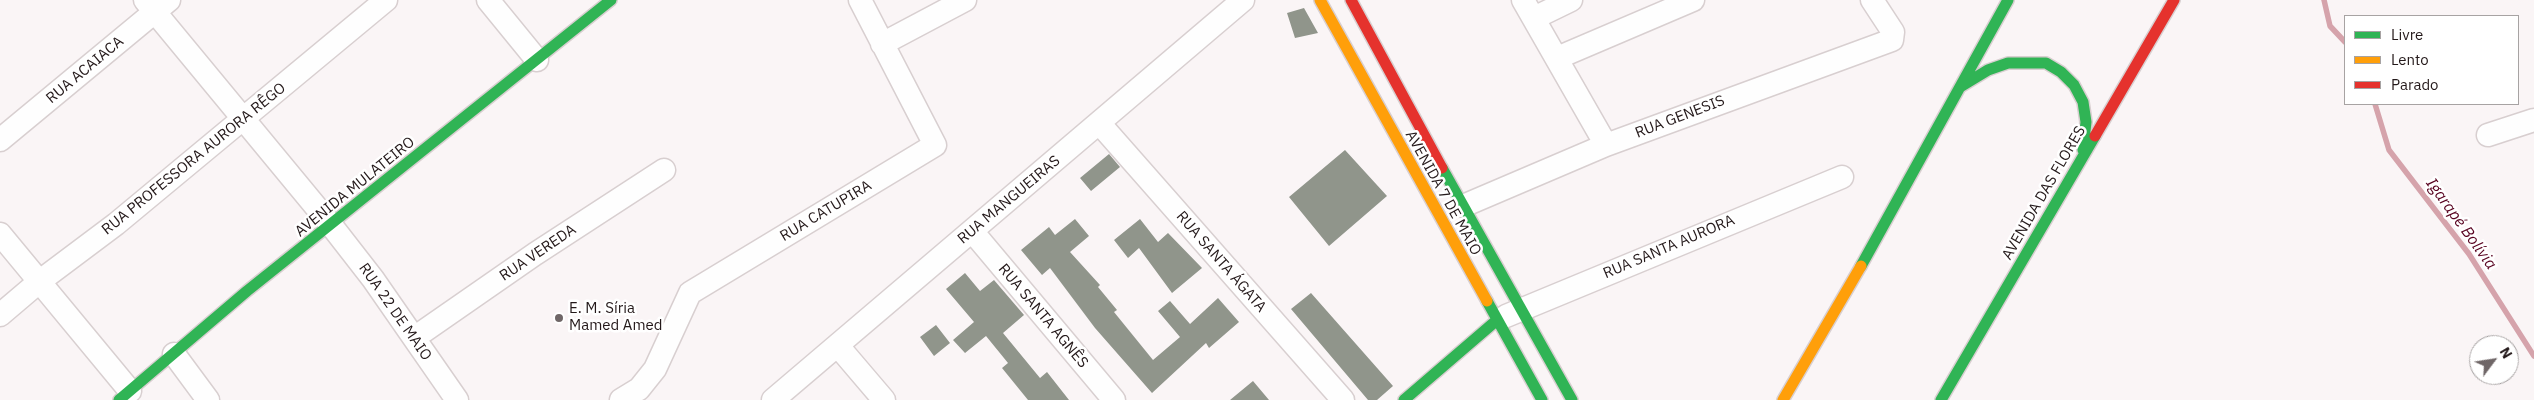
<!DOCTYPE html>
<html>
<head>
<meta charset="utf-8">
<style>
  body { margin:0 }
  #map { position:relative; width:2534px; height:400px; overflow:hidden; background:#faf5f6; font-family:"IBM Plex Sans",sans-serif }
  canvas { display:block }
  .legend { position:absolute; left:2344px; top:15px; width:175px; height:90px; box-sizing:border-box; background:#fff; border:1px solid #a7a3a3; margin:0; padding:6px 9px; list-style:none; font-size:15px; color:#24191a }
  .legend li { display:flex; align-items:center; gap:10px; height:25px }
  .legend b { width:25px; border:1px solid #a7a3a3 }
  .north { position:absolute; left:2469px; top:335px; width:50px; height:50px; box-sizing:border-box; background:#fff; border:1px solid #a7a3a3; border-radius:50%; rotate:59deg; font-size:14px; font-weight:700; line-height:20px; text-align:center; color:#24191a }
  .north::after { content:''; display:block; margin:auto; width:18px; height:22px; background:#6f6667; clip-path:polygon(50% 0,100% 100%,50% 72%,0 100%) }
</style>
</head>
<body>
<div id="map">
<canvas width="2534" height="400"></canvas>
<ul class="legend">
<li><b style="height:6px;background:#30b455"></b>Livre</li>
<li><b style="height:6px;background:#ff9f0a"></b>Lento</li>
<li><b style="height:6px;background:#e5322d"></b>Parado</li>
</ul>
<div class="north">N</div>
</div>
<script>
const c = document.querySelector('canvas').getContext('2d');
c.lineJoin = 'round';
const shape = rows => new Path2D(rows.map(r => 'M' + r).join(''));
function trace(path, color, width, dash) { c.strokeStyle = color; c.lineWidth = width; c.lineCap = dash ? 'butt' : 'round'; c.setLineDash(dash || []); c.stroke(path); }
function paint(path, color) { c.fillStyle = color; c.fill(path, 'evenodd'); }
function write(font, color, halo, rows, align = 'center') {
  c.font = font + ' "IBM Plex Sans",sans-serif'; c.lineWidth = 5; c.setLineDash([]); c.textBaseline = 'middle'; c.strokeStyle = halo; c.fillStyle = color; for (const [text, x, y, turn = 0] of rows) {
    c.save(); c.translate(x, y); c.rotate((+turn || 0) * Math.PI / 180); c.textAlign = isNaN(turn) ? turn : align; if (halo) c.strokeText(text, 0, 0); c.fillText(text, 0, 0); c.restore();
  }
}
const stream = shape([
  [2324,0,2330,26,2345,42],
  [2375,104,2389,150,2469,254,2534,356]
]);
const building = shape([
  [1304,8,1318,33,1295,38,1287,13],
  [1345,150,1387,196,1329,246,1289,197],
  [1109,154,1120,167,1091,191,1080,178],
  [1075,219,1089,236,1070,252,1100,285,1098,287,1117,310,1114,312,1153,360,1180,337,1158,311,1170,301,1190,324,1218,298,1239,322,1209,348,1206,343,1152,393,1095,328,1050,268,1042,275,1021,250,1049,227,1055,235],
  [1140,219,1158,242,1168,233,1202,268,1172,293,1139,248,1128,258,1114,240],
  [965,273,980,291,994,280,1024,315,1003,333,1040,378,1047,372,1069,400,1028,400,1002,368,1008,363,986,336,965,353,953,340,974,322,946,289],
  [1311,293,1393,386,1377,400,1368,400,1291,309],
  [936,325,950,343,934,356,920,337],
  [1253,381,1269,400,1230,400]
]);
const street = shape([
  [145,0,331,225,373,279,457,400],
  [488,0,537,60],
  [1523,0,1606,145],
  [1534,18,1571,0],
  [882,44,965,0],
  [1557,58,1693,0],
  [1100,124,1343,400],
  [2488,135,2534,120],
  [0,140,169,0],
  [1463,206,1606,145,1892,40,1893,32,1872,0],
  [972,231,1114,400],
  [0,234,130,391],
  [0,315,40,281,116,224,386,0],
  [1506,316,1842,177],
  [414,338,535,254,664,170],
  [838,346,884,400],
  [174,354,208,400],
  [621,400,639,389,655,369,690,293,935,145,860,0],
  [773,400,1243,0]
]);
const fast = shape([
  [1960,87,1988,70,2008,63,2046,63,2061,72,2074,85,2083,102,2086,122,2083,150],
  [1442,168,1572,400],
  [1861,266,2008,0],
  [1487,301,1542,400],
  [119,400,247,291,611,0],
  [1404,400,1497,320],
  [1941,400,2095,136]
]);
const slow = shape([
  [1320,0,1487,301],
  [1783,400,1861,266]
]);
const jam = shape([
  [1351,0,1442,168],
  [2095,136,2174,0]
]);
const markers = [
  [559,318,5,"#6f6667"]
];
const streetNames = [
  ["RUA ACAIACA",85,70,-40],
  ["RUA GENESIS",1680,117,-21],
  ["RUA PROFESSORA AURORA RÊGO",194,159,-39],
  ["AVENIDA MULATEIRO",355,187,-39],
  ["AVENIDA 7 DE MAIO",1443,193,61],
  ["AVENIDA DAS FLORES",2044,193,-60],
  ["RUA MANGUEIRAS",1009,200,-40],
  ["RUA CATUPIRA",826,211,-31],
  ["RUA SANTA AURORA",1669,247,-23],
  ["RUA VEREDA",538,253,-34],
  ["RUA SANTA ÁGATA",1221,262,49],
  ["RUA 22 DE MAIO",395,312,55],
  ["RUA SANTA AGNÊS",1043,316,50]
];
const poiNames = [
  ["E. M. Síria",569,309],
  ["Mamed Amed",569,326]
];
const waterNames = [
  ["Igarapé Bolívia",2461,224,54]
];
trace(stream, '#d5a3ab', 5.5);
paint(building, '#90958b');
trace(street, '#d8cfd0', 25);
trace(fast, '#d8cfd0', 14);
trace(slow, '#d8cfd0', 14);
trace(jam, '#d8cfd0', 14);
trace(street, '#fefefe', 22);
trace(fast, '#30b455', 11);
trace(slow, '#ff9f0a', 11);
trace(jam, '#e5322d', 11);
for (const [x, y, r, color] of markers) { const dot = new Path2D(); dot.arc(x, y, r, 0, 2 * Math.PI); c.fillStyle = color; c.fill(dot); trace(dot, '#fff', 2); }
write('15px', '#24191a', '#fff', streetNames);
write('15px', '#24191a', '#fff', poiNames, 'left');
write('italic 16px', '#57001e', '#fff', waterNames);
</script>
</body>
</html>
